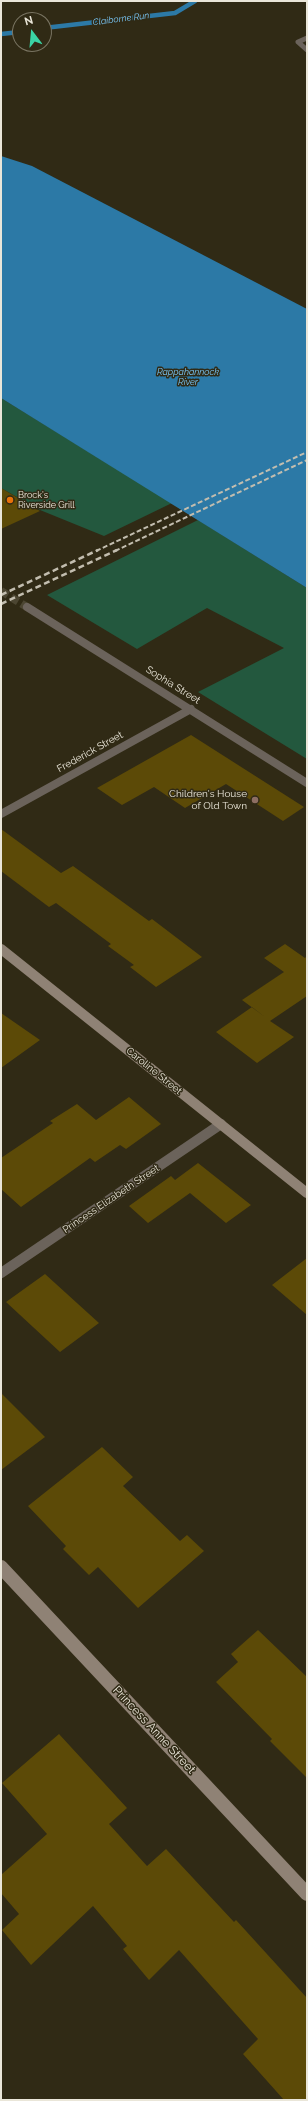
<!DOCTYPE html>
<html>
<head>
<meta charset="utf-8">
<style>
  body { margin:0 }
  #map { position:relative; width:308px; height:2101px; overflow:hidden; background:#302a15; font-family:Raleway,sans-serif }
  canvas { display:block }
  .frame { position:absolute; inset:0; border:2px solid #eae6d9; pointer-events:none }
  .north { position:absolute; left:12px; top:12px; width:40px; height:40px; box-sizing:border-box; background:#302a15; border:1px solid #7a7563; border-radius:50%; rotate:344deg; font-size:11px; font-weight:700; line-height:16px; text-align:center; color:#eae6d9 }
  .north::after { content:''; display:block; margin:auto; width:14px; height:18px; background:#3ad4a5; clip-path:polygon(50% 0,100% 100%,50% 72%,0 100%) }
</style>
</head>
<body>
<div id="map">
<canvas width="308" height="2101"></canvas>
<div class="frame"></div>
<div class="north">N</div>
</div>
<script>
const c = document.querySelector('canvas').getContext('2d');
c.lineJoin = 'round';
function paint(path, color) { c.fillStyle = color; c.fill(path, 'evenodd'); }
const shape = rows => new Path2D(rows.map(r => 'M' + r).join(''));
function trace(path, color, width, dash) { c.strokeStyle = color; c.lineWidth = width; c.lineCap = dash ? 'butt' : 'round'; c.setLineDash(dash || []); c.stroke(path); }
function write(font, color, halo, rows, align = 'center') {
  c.font = font + ' Raleway,sans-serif'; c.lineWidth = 3; c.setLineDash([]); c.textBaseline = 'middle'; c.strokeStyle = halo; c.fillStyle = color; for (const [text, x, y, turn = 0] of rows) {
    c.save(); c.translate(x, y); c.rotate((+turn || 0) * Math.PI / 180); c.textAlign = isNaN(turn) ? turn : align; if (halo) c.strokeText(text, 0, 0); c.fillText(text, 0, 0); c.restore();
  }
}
const green = shape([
  [1,398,172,503,104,536,40,510,1,488],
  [198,520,307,588,307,759,198,692,284,648,207,608,137,649,47,595]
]);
const water = shape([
  [1,156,32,166,307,309,307,588,1,398]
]);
const stream = shape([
  [44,28,175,13,195,1],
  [1,34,20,32]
]);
const building = shape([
  [1,488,40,511,1,529],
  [191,735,304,807,283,821,226,784,185,808,154,787,122,805,97,788],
  [1,829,61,873,73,866,149,921,152,919,202,957,156,987,130,967,134,965,108,946,111,944,56,903,49,907,1,871],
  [285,944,305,958,307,956,307,996,270,1021,294,1037,257,1063,216,1032,252,1007,265,1017,242,1000,284,972,264,958],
  [1,1013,40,1040,1,1068],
  [129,1097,161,1124,126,1149,120,1145,95,1162,90,1158,21,1207,1,1189,1,1158,53,1123,50,1121,77,1104,96,1120],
  [198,1163,251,1205,226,1223,190,1193,148,1223,129,1206,171,1176,175,1180],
  [307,1258,307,1315,272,1285],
  [45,1274,99,1323,60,1352,6,1302],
  [1,1393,45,1437,1,1470],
  [102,1447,133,1477,123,1486,180,1541,187,1535,204,1551,138,1608,98,1567,89,1575,63,1549,66,1546,28,1506],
  [258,1630,307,1677,307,1778,270,1741,272,1739,216,1682,238,1662,231,1654],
  [59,1734,127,1808,109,1824,147,1866,166,1849,234,1922,236,1920,307,1998,307,2100,284,2100,243,2054,258,2039,179,1950,149,1980,123,1949,127,1946,93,1906,31,1965,2,1930,19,1914,1,1893,1,1875,47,1834,2,1783]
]);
const streetTunnel = shape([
  [1,591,27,607]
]);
const streetFar2 = shape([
  [307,38,298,42,307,50]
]);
const streetFar1 = shape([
  [27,607,307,783],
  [1,814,191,709]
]);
const street = shape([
  [1,1273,221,1124]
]);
const secondaryFar1 = shape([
  [1,949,307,1193]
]);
const secondary = shape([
  [1,1567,307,1894]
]);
const railFar1 = shape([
  [96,551,307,452],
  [115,551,307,460]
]);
const rail = shape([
  [1,595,98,550],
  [1,604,117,550]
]);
const markers = [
  [10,500,4,"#e8710a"],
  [255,800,4,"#8d6e63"]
];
const farWaternames = [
  ["Claiborne Run",121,19,-7],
  ["Rappahannock",188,372],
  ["River",188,382]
];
const farPoinames = [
  ["Brock's",18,495],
  ["Riverside Grill",18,505]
];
const streetNames = [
  ["Sophia Street",173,685,32],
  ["Frederick Street",90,752,-29],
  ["Caroline Street",154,1071,39],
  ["Princess Elizabeth Street",111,1199,-34]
];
const poiNames = [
  ["Children's House",247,794],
  ["of Old Town",247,806]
];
const nearStreetnames = [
  ["Princess Anne Street",154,1730,47]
];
paint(green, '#23583e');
paint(water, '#2c79a6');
trace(stream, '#2c79a6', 4.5);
paint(building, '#5c4a07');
trace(streetTunnel, '#4c4632', 8, [8, 4]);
trace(streetFar2, '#6b635b', 5);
trace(streetFar1, '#6b635b', 8);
trace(street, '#6b635b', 10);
trace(secondaryFar1, '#8f8275', 10);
trace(secondary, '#8f8275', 14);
trace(railFar1, '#c2bdaf', 2, [5, 2.5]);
trace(rail, '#c2bdaf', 2.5, [6, 3.5]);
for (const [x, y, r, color] of markers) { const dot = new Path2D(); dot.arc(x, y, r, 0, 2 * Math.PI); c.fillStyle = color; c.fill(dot); trace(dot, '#302a15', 1.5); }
write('italic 9px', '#7bcafc', '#302a15', farWaternames);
write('9px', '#eae6d9', '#302a15', farPoinames, 'left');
write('10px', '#eae6d9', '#302a15', streetNames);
write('10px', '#eae6d9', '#302a15', poiNames, 'right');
write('12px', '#eae6d9', '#302a15', nearStreetnames);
</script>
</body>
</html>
